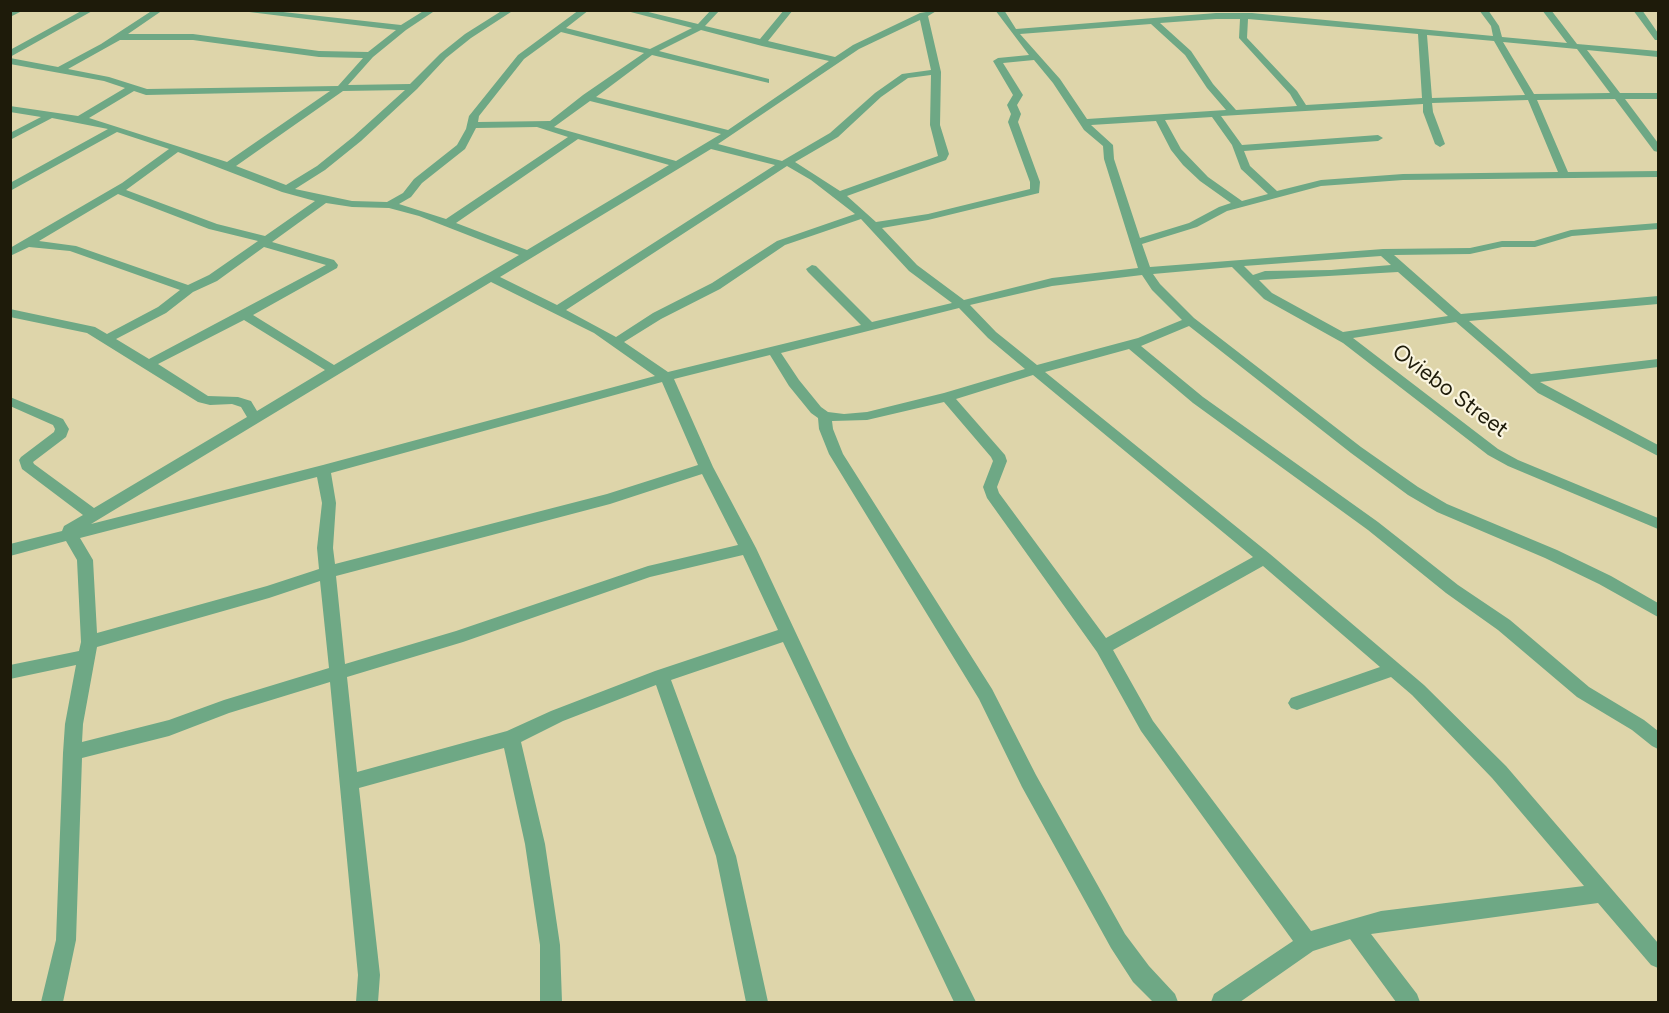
<!DOCTYPE html>
<html>
<head>
<meta charset="utf-8">
<style>
  body { margin:0 }
  #map { position:relative; width:1669px; height:1013px; overflow:hidden; background:#ded5aa; font-family:Figtree,sans-serif }
  canvas { display:block }
  .frame { position:absolute; inset:0; border:12px solid #1e1b0a; pointer-events:none }
</style>
</head>
<body>
<div id="map">
<canvas width="1669" height="1013"></canvas>
<div class="frame"></div>
</div>
<script>
const c = document.querySelector('canvas').getContext('2d');
c.lineJoin = 'round';
const shape = rows => new Path2D(rows.map(r => 'M' + r).join(''));
function paint(path, color) { c.fillStyle = color; c.fill(path, 'evenodd'); }
function write(font, color, halo, rows, align = 'center') {
  c.font = font + ' Figtree,sans-serif'; c.lineWidth = 4.5; c.setLineDash([]); c.textBaseline = 'middle'; c.strokeStyle = halo; c.fillStyle = color; for (const [text, x, y, turn = 0] of rows) {
    c.save(); c.translate(x, y); c.rotate((+turn || 0) * Math.PI / 180); c.textAlign = isNaN(turn) ? turn : align; if (halo) c.strokeText(text, 0, 0); c.fillText(text, 0, 0); c.restore();
  }
}
const minor = shape([
  [12,10,24,10,10,17,12,10],
  [83,10,94,10,10,57,10,50,83,10],
  [153,10,163,10,128,34,193,34,319,51,368,52,396,30,233,10,265,10,401,25,425,10,436,10,406,30,373,57,348,85,410,84,440,54,465,34,503,10,514,10,471,38,446,58,417,89,361,141,325,170,295,189,352,201,387,202,403,193,414,179,457,145,466,129,469,116,518,55,579,10,589,10,566,28,650,49,692,28,623,10,640,10,698,24,711,10,720,10,705,26,760,39,784,10,793,10,768,41,835,57,853,45,920,13,938,10,928,16,941,72,940,125,949,154,946,160,847,196,876,222,928,214,1030,189,1030,182,1008,122,1011,114,1007,105,1013,95,993,61,998,58,1029,55,995,10,1004,10,1016,29,1216,13,1252,13,1493,36,1491,26,1479,10,1488,10,1499,26,1502,37,1567,43,1542,10,1551,10,1577,44,1658,51,1658,57,1587,50,1620,93,1658,93,1658,99,1625,99,1658,143,1658,152,1654,151,1615,99,1537,100,1568,172,1658,171,1658,177,1403,180,1321,186,1227,211,1197,227,1142,244,1150,267,1383,249,1470,248,1502,241,1534,241,1571,230,1658,223,1658,229,1572,236,1535,247,1502,247,1470,254,1394,255,1461,314,1658,296,1658,304,1469,321,1531,374,1658,359,1658,367,1540,382,1658,445,1658,456,1538,393,1456,322,1353,338,1498,449,1518,460,1658,518,1658,529,1508,466,1488,455,1343,343,1264,299,1232,267,1153,274,1160,284,1194,318,1361,447,1418,487,1447,504,1557,550,1611,576,1658,603,1658,617,1599,584,1545,558,1437,512,1408,495,1351,453,1189,326,1141,346,1203,397,1378,522,1458,585,1510,620,1589,687,1644,720,1658,731,1658,749,1652,746,1632,730,1577,697,1498,630,1446,593,1368,530,1193,403,1129,349,1045,372,1270,554,1424,685,1506,766,1658,943,1658,968,1651,965,1598,903,1371,934,1417,994,1420,1002,1396,1002,1350,939,1313,951,1240,1002,1211,1002,1214,994,1293,941,1141,731,1097,652,987,498,983,487,993,461,991,457,944,402,867,420,832,421,833,429,843,454,992,689,1036,775,1125,934,1149,966,1175,994,1178,1002,1153,1002,1133,982,1111,948,1022,787,979,699,829,454,819,429,818,418,811,413,789,386,770,355,674,379,713,467,756,548,849,746,976,1002,954,1002,783,642,671,680,736,856,768,1002,746,1002,716,856,656,685,563,721,521,742,545,844,560,945,562,1002,540,1002,540,945,525,844,504,748,359,788,380,975,378,1002,356,1002,358,975,330,682,229,713,169,736,82,758,76,940,63,1002,41,1002,56,940,63,753,65,724,76,665,10,679,10,665,79,651,81,642,77,560,66,541,10,556,10,544,62,531,64,526,83,515,22,469,19,460,21,457,54,432,55,429,53,425,10,406,10,397,63,419,69,429,66,437,33,462,34,464,94,508,247,417,241,407,232,404,210,405,198,402,87,333,10,317,10,309,95,327,107,334,158,307,180,290,70,251,29,247,10,256,10,248,122,183,169,149,117,132,10,191,10,183,108,129,52,118,10,140,10,133,41,117,10,112,10,106,78,116,125,88,104,81,10,64,10,58,58,67,101,44,153,10],
  [1216,19,1240,19,1239,38,1290,94,1297,106,1236,110,1213,84,1191,51,1160,23,1216,19],
  [1248,19,1418,34,1422,98,1306,105,1297,91,1247,38,1248,19],
  [920,20,931,70,902,74,875,93,830,133,782,161,718,144,859,49,920,20],
  [1151,24,1185,55,1207,88,1226,110,1087,119,1060,79,1020,34,1151,24],
  [701,30,762,46,829,61,728,130,596,97,652,55,769,83,769,79,659,51,701,30],
  [561,32,644,53,583,95,550,121,478,122,479,116,524,59,561,32],
  [1427,35,1494,41,1525,95,1432,98,1427,35],
  [120,40,193,40,319,57,363,58,338,86,147,89,109,77,68,69,120,40],
  [1503,42,1577,49,1610,93,1534,94,1503,42],
  [1034,60,1053,83,1084,130,1103,146,1104,159,1138,268,1052,278,964,300,917,265,882,228,928,220,1039,193,1040,182,1018,122,1021,114,1017,105,1023,95,1003,63,1034,60],
  [931,75,930,125,938,156,840,191,795,162,838,137,881,97,908,78,931,75],
  [405,90,353,137,317,166,286,185,236,166,343,91,405,90],
  [134,91,146,95,330,91,227,162,89,118,134,91],
  [1528,100,1558,172,1403,174,1321,180,1277,191,1250,166,1244,151,1378,141,1383,138,1378,135,1242,145,1221,116,1423,104,1423,112,1435,144,1440,147,1445,144,1433,112,1432,103,1528,100],
  [590,101,721,134,676,161,554,127,590,101],
  [1212,117,1232,145,1241,169,1268,194,1242,201,1208,177,1181,149,1165,120,1212,117],
  [1156,121,1171,150,1183,165,1200,181,1231,203,1219,207,1189,223,1140,238,1114,159,1113,145,1091,125,1156,121],
  [537,127,568,137,446,219,399,204,411,197,422,183,465,149,476,128,537,127],
  [578,139,669,165,527,250,456,223,578,139],
  [711,149,775,165,557,305,500,277,711,149],
  [178,152,282,192,315,201,265,236,217,224,126,190,178,152],
  [787,166,811,180,855,214,777,241,712,283,653,313,616,337,566,310,787,166],
  [118,194,209,229,258,241,209,275,188,285,76,246,39,241,118,194],
  [326,203,352,207,389,208,419,216,519,255,334,365,253,315,337,268,338,265,334,260,272,242,326,203],
  [861,219,909,271,952,303,872,322,816,266,812,265,806,269,808,272,861,325,668,372,624,342,661,319,720,289,785,245,861,219],
  [264,247,326,265,149,359,116,339,166,313,193,292,217,281,264,247],
  [1381,256,1391,265,1331,270,1265,271,1253,275,1244,266,1381,256],
  [1398,272,1448,316,1343,332,1272,293,1259,280,1398,272],
  [1142,275,1152,290,1182,320,1138,338,1037,365,996,332,970,305,1052,286,1142,275],
  [491,282,594,333,655,376,323,465,91,524,491,282],
  [959,308,988,338,1025,369,944,393,867,412,844,414,828,412,821,407,799,380,781,353,959,308],
  [244,320,325,370,257,411,251,401,238,397,208,396,158,364,244,320],
  [1033,375,1253,557,1106,638,999,493,997,487,1007,461,1005,455,956,399,1033,375],
  [662,382,698,465,607,494,335,564,333,548,336,503,331,473,662,382],
  [702,474,738,545,648,566,456,631,345,664,336,576,610,504,702,474],
  [317,477,322,503,317,548,319,569,267,586,97,633,93,560,80,538,317,477],
  [743,555,778,630,655,671,551,711,507,731,357,772,347,677,463,642,650,577,743,555],
  [1263,566,1380,667,1291,698,1288,703,1291,708,1297,710,1391,677,1412,695,1492,778,1584,886,1381,911,1311,931,1153,721,1113,650,1263,566],
  [320,581,329,668,224,700,169,720,82,742,83,724,97,647,269,598,320,581],
  [1633,10,1642,10,1658,33,1658,40,1655,40,1633,10]
]);
const streetNames = [
  ["Oviebo Street",1450,391,37]
];
paint(minor, '#6ea885');
write('22px', '#1e1b0a', '#faf5e0', streetNames);
</script>
</body>
</html>
